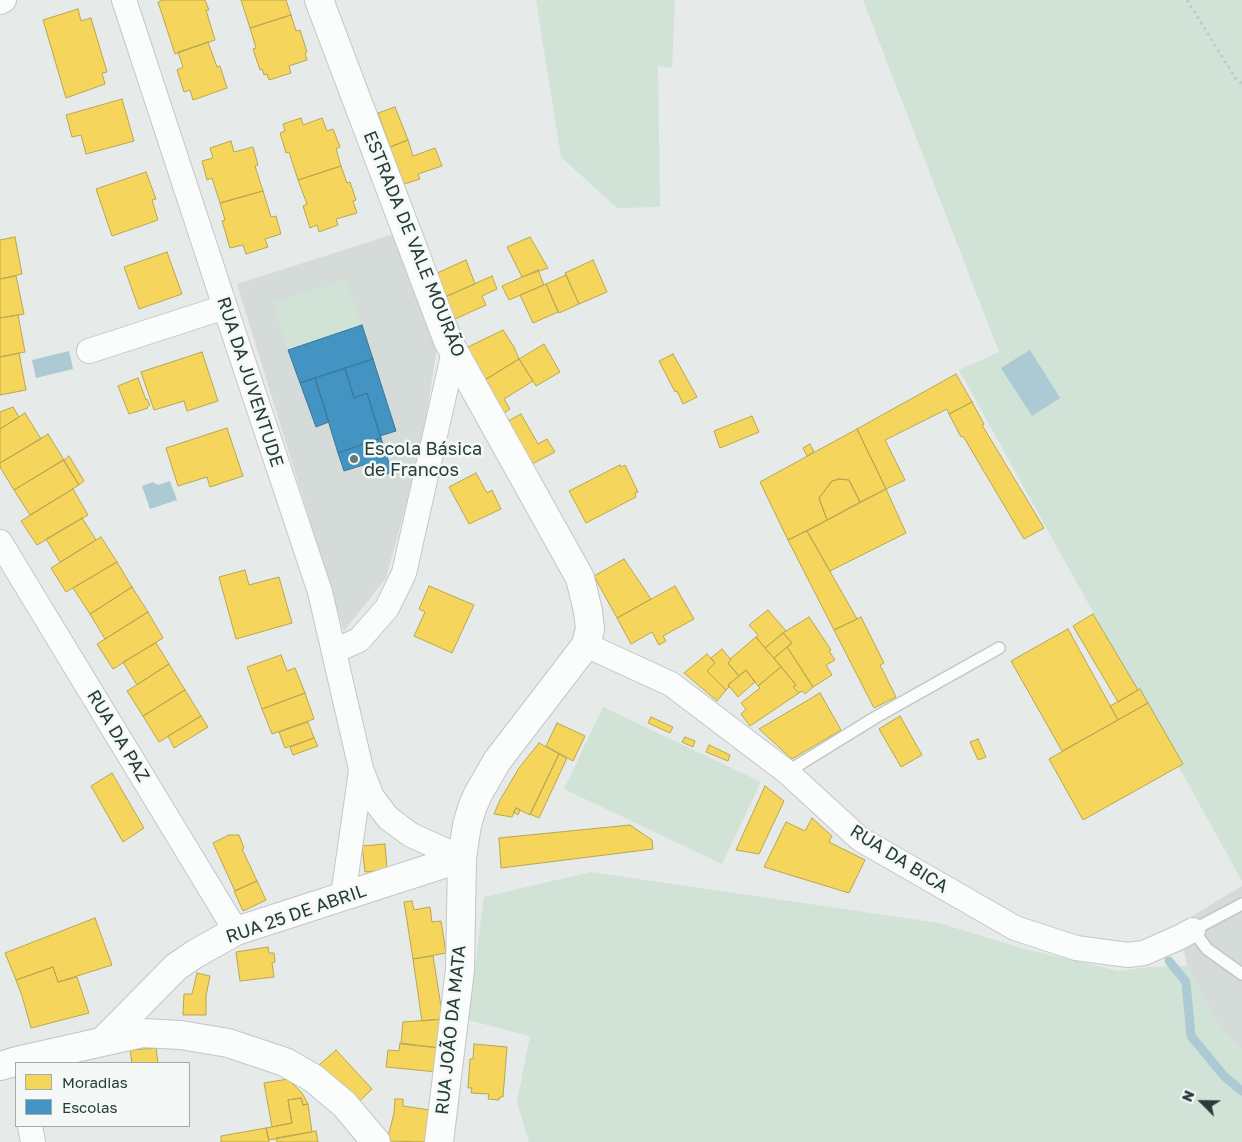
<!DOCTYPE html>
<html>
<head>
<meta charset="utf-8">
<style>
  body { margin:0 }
  #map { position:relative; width:1242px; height:1142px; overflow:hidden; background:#e6eae8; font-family:"Golos Text",sans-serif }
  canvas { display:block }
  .legend { position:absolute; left:15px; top:1062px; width:175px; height:65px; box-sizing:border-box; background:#f4f9f7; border:1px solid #a1adab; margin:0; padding:6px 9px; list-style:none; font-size:15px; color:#253c38 }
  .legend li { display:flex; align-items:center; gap:10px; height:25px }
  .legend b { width:25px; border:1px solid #a1adab }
  .north { position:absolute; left:1177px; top:1077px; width:50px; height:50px; -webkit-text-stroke:4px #f4f9f7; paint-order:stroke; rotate:293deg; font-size:14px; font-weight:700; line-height:20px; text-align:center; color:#253c38 }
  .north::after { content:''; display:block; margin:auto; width:18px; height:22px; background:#253c38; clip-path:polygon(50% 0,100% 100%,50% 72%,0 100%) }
</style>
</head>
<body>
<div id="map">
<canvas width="1242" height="1142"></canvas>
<ul class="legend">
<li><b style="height:14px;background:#f6d55c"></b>Moradias</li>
<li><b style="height:14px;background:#4393c3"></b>Escolas</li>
</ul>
<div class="north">N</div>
</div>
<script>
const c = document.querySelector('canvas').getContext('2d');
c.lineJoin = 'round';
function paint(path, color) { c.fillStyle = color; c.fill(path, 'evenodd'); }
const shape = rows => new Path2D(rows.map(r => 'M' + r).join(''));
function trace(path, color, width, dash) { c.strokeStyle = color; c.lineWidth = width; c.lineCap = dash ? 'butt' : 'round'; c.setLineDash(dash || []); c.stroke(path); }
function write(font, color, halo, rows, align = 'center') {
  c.font = font + ' "Golos Text",sans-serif'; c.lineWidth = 5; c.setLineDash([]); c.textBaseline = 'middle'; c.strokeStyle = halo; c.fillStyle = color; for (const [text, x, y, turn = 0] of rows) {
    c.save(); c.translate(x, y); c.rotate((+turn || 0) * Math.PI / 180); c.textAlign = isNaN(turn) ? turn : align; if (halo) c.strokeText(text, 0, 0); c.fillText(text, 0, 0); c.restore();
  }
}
const built = shape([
  [394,234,437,347,426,417,407,501,386,578,344,631,237,284],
  [1242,886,1242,1050,1218,1025,1187,966,1179,924]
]);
const green = shape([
  [536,0,675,0,672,68,658,66,660,207,617,208,561,157],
  [863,0,1242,0,1242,881,959,370,999,352],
  [346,279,362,325,288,350,273,303],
  [603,707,761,782,722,864,564,789],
  [591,872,939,923,1021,948,1119,971,1148,967,1187,966,1218,1025,1242,1050,1242,1142,529,1142,517,1102,530,1036,468,1020,484,897]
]);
const water = shape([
  [1030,350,1060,398,1032,416,1001,368],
  [69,351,73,369,36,378,32,360],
  [170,481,177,500,150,509,142,486,153,482,158,485]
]);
const homes = shape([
  [163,0,205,0,209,10,206,10,215,40,175,54,158,2,163,0],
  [241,0,286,0,291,15,250,28,241,0],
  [78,9,81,21,91,18,107,72,102,73,105,84,66,98,43,20,78,9],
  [291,15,296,31,300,30,307,52,305,53,307,60,289,66,291,73,269,80,267,74,264,75,262,69,260,70,253,49,256,48,250,28,291,15],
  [208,42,217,67,220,66,227,88,193,100,190,90,184,92,177,70,183,67,178,52,208,42],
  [122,99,134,141,86,154,81,135,72,137,66,115,122,99],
  [395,107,408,140,390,147,378,113,395,107],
  [301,118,303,125,322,118,327,131,333,129,340,147,336,149,341,166,298,180,289,152,286,153,280,133,285,131,283,124,301,118],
  [408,140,413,156,435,148,442,166,418,174,420,179,404,184,390,147,408,140],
  [231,141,234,152,253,147,258,165,255,166,263,191,220,203,212,178,207,180,202,161,213,158,210,148,231,141],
  [341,166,347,183,350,182,356,200,353,201,357,213,336,219,338,225,319,232,317,225,310,228,303,206,307,204,298,180,341,166],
  [146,172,156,199,152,200,158,220,112,236,96,189,146,172],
  [263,191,271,217,276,216,281,234,265,239,268,247,246,254,243,245,230,248,222,221,225,220,220,203,263,191],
  [15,237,22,274,0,279,0,240,15,237],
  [530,237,548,268,522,277,507,247,530,237],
  [167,252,182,294,139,309,124,267,167,252],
  [466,260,475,284,445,297,435,274,466,260],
  [593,260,607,292,579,304,565,273,593,260],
  [538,270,544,285,509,300,502,286,538,270],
  [566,275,579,304,559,313,546,284,566,275],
  [16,276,24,314,0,318,0,279,16,276],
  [492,276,497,289,482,296,486,305,455,319,445,297,492,276],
  [546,284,558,312,533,323,520,295,546,284],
  [18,315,25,352,0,357,0,318,18,315],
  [503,330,514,347,519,359,483,381,466,348,503,330],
  [544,344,560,372,536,386,519,359,544,344],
  [202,352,218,401,187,411,184,401,154,410,141,372,202,352],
  [19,353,26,390,0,395,0,357,19,353],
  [673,354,697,397,683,404,677,391,675,392,659,361,673,354],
  [519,359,533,381,504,399,510,409,503,414,483,381,519,359],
  [956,374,972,402,949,414,947,409,885,440,905,480,886,489,857,429,956,374],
  [138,378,146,400,147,399,150,405,147,407,148,408,129,414,118,386,138,378],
  [972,402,984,424,982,425,1044,528,1024,539,963,436,961,437,949,414,972,402],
  [13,407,19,417,0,429,0,412,13,407],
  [25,413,41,439,0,463,0,429,25,413],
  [521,414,538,444,547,439,555,452,532,464,508,421,521,414],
  [752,416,759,432,720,448,714,431,752,416],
  [227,428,243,476,210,487,207,477,178,486,166,448,227,428],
  [857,429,886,489,860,502,849,480,839,479,832,481,819,498,827,520,788,540,760,482,857,429],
  [48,434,64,460,14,490,0,467,0,463,48,434],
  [810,444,814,452,807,456,803,448,810,444],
  [69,456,84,481,79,485,64,460,69,456],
  [63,460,79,485,30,515,14,490,63,460],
  [620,465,621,467,625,465,638,492,635,493,636,497,586,523,569,491,620,465],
  [476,473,487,493,492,490,501,509,469,524,449,487,476,473],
  [839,479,849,480,860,502,827,520,819,498,832,481,839,479],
  [73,489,88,515,37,545,21,521,73,489],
  [886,489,906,533,830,571,807,531,886,489],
  [82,518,96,540,60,562,46,539,82,518],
  [807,531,857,619,834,630,788,540,807,531],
  [101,537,117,562,66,592,51,568,101,537],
  [624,559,651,599,617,618,594,576,624,559],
  [117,562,132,587,90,614,73,588,117,562],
  [245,570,249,585,279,577,292,623,236,639,219,577,245,570],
  [429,586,474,605,452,653,414,636,425,612,419,609,429,586],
  [675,586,694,619,663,636,666,641,659,645,652,632,631,644,617,618,675,586],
  [132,587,148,612,105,639,90,614,132,587],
  [768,610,786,631,765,648,756,637,758,635,749,625,768,610],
  [148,612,163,638,113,669,97,644,148,612],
  [1093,614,1138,690,1118,702,1073,626,1093,614],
  [809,617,831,650,829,651,835,660,826,665,832,675,813,687,787,647,792,643,783,633,809,617],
  [861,617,884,663,880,665,896,697,874,708,834,630,861,617],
  [1068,629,1118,720,1062,751,1011,661,1068,629],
  [783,633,792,643,774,658,765,648,783,633],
  [756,637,781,667,758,686,746,670,739,676,728,663,731,660,730,659,756,637],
  [156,643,169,664,137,685,123,662,156,643],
  [787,647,813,687,805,694,802,691,799,693,793,687,796,685,774,658,787,647],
  [722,649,731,660,728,663,739,676,728,685,729,687,726,690,707,671,715,663,711,658,722,649],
  [707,654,715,663,707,671,726,690,717,701,684,673,707,654],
  [281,655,287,671,295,668,305,693,262,709,247,667,281,655],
  [169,664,185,690,143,716,127,691,169,664],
  [781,667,796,685,793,687,799,693,750,726,741,714,746,709,741,703,760,688,758,686,781,667],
  [746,670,755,682,738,697,728,685,746,670],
  [1140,689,1148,703,1118,720,1110,706,1140,689],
  [185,690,201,716,159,742,143,716,185,690],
  [305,693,314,719,272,734,262,709,305,693],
  [820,693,841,730,792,759,759,729,820,693],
  [1148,703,1183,764,1083,820,1049,759,1148,703],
  [201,716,208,727,174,748,168,736,201,716],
  [900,716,922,755,901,767,879,729,900,716],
  [651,717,673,727,670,733,648,723,651,717],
  [308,722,314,738,285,748,279,732,308,722],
  [557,723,585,736,573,761,546,746,557,723],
  [685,737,695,741,693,747,682,742,685,737],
  [314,738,318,746,293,755,290,747,314,738],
  [978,739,986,757,978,760,970,742,978,739],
  [539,743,559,754,530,815,516,808,512,817,494,814,500,800,519,768,539,743],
  [709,745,730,755,728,761,706,752,709,745],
  [559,754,567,758,539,818,530,814,559,754],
  [112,773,144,828,123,842,91,786,112,773],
  [765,786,784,801,759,854,736,850,765,786],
  [516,808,520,810,518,815,513,812,516,808],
  [812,818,832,836,829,842,865,860,849,893,764,867,786,822,805,831,812,818],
  [630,825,652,840,653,849,501,868,499,838,630,825],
  [229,835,239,835,244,848,242,849,257,881,235,891,213,843,229,835],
  [385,844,387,870,365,872,362,846,385,844],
  [257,881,266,900,243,911,234,891,257,881],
  [412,901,414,910,430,907,432,922,441,921,446,953,413,959,404,902,412,901],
  [95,918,112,965,58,982,53,967,16,980,5,953,95,918],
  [268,947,269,953,274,953,275,962,272,963,274,977,240,981,236,952,268,947],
  [433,956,443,1019,422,1021,413,959,433,956],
  [53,967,58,982,77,977,89,1013,31,1028,22,996,16,980,53,967],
  [197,973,210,976,206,996,206,1015,183,1015,184,994,192,994,197,973],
  [443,1019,440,1048,401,1044,403,1022,443,1019],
  [400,1043,440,1048,437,1072,386,1067,388,1050,399,1051,400,1043],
  [474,1044,507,1047,503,1097,500,1097,499,1100,488,1099,489,1094,471,1093,472,1088,468,1088,470,1059,473,1059,474,1044],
  [156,1048,158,1063,132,1063,130,1050,156,1048],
  [336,1050,372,1089,355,1106,319,1065,336,1050],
  [288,1079,302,1093,308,1104,303,1105,301,1098,288,1100,292,1123,272,1127,264,1083,288,1079],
  [301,1098,303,1105,308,1104,312,1132,269,1140,266,1128,292,1123,288,1100,301,1098],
  [395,1099,403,1099,403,1106,430,1110,427,1142,387,1141,394,1113,395,1099],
  [266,1128,269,1142,221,1142,221,1136,266,1128],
  [316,1131,318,1142,277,1142,276,1138,316,1131]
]);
const schools = shape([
  [362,325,373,359,300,383,288,350,362,325],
  [373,359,396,431,380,436,367,393,354,398,345,368,373,359],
  [345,368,354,398,367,393,381,438,338,453,315,378,345,368],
  [315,378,329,422,316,427,300,383,315,378],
  [381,438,392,472,379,477,373,462,344,471,338,453,381,438]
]);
const stream = shape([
  [1169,961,1186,982,1191,1036,1224,1076,1242,1091]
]);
const path = shape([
  [1187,0,1236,79,1242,84]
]);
const service = shape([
  [787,772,876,717,999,648],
  [1242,904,1193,930,1207,949,1242,974]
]);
const minor = shape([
  [124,0,228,316,320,592,361,769,372,797,388,818,411,835,462,858],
  [0,2,4,0],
  [89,351,225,307],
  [0,542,236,931],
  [586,645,671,684,787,772,860,839,1015,928,1076,948,1128,955,1144,953,1180,937,1193,930],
  [334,651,359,640,387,608,404,573,454,351],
  [343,896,361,771],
  [30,1126,33,1142]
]);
const tertiary = shape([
  [319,0,448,341,580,578,588,611,590,629,586,645,497,761,478,794,472,808,467,825,462,858,460,970,439,1142],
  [103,1041,176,967,195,954,236,931,462,858],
  [0,1066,17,1061,142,1033,181,1035,228,1043,285,1062,313,1078,344,1104,376,1142]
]);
const markers = [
  [354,459,5,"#697976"]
];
const streetNames = [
  ["ESTRADA DE VALE MOURÃO",414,244,68],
  ["RUA DA JUVENTUDE",250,382,72],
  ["RUA DA PAZ",118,736,59],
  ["RUA DA BICA",899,859,32],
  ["RUA 25 DE ABRIL",296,914,-19],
  ["RUA JOÃO DA MATA",451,1030,-84]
];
const poiNames = [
  ["Escola Básica",364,449],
  ["de Francos",364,470]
];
paint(built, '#d4dbd8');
paint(green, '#d1e2d7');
paint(water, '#abcad4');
paint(homes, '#f6d55c');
trace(homes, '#b7a751', 1);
paint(schools, '#4393c3');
trace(schools, '#3a7999', 1);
trace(stream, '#abcad4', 9);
trace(service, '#c3c7c5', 14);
trace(minor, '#c3c7c5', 26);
trace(tertiary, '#c3c7c5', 30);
trace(path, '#c2cac8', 3, [2.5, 4]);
trace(service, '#fbfcfc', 11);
trace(minor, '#fbfcfc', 24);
trace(tertiary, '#fbfcfc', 28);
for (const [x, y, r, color] of markers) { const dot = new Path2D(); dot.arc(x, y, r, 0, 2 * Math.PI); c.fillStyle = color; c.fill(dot); trace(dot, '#f4f9f7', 2); }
write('18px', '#253c38', '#f4f9f7', streetNames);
write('18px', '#253c38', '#f4f9f7', poiNames, 'left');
</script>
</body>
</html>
